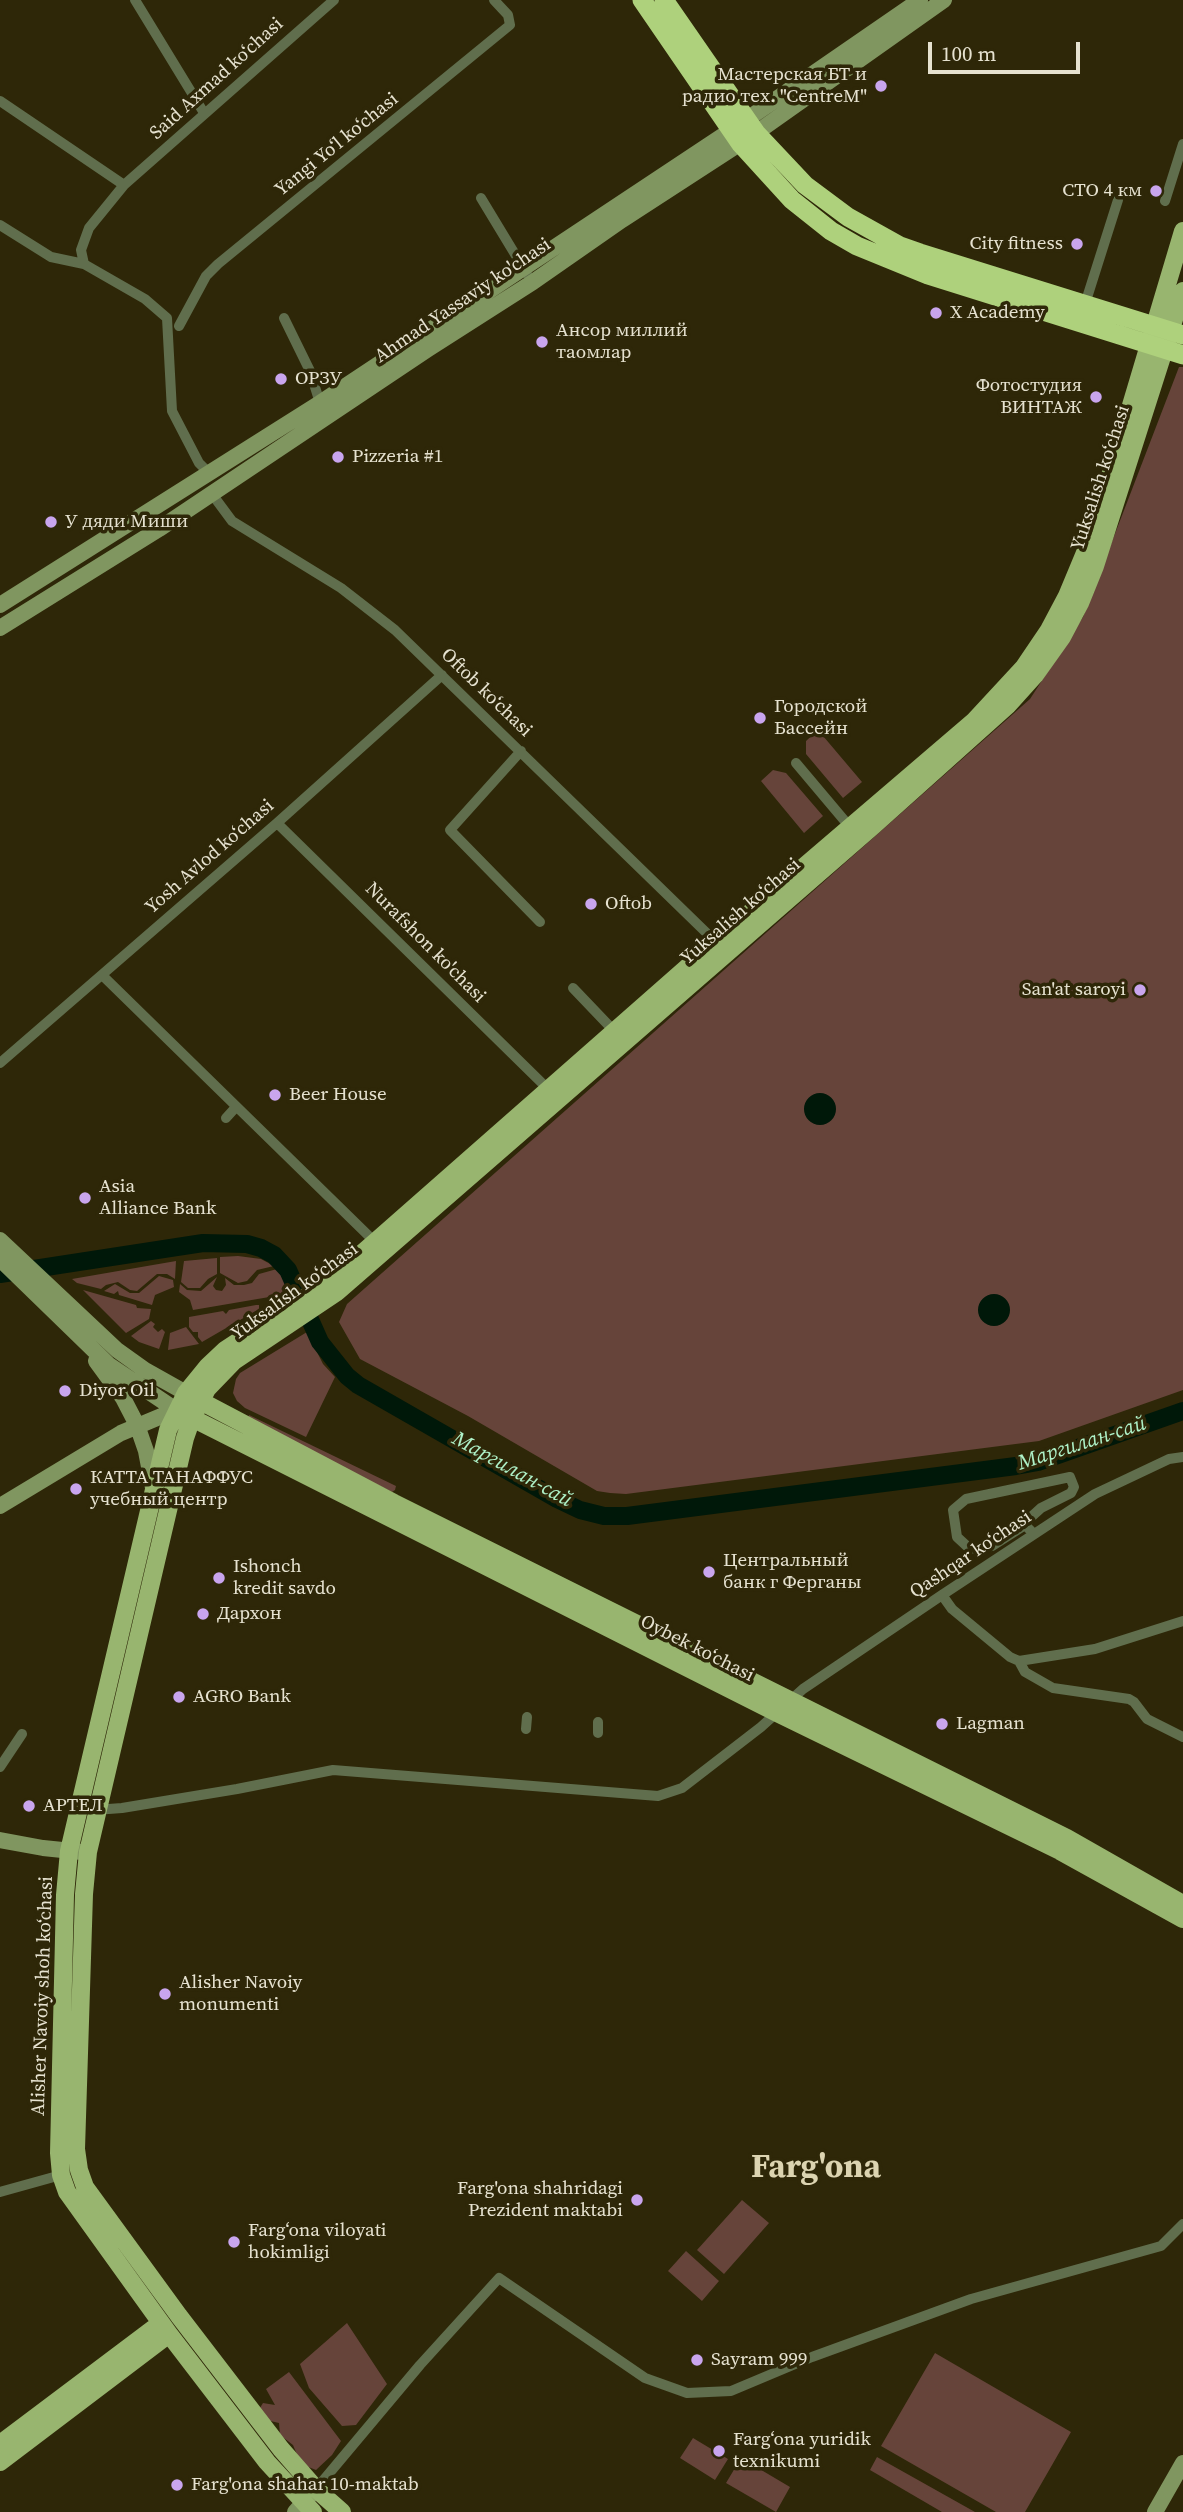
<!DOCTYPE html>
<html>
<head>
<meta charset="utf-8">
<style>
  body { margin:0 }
  #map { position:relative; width:1183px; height:2512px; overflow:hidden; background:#2e2708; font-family:"Source Serif 4",serif }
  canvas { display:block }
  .scale { position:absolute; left:928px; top:42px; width:152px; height:32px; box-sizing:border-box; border:4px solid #e6e2d0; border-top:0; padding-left:9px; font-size:21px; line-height:24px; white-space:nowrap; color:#e6e2d0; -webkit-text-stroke:5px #2e2708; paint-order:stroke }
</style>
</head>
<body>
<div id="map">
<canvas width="1183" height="2512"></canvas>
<div class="scale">100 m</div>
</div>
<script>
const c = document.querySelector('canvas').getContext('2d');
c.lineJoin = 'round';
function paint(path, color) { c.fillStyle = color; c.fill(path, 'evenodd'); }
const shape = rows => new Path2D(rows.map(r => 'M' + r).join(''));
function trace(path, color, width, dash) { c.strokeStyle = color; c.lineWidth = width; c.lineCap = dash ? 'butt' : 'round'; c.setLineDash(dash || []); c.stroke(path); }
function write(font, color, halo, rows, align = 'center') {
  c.font = font + ' "Source Serif 4",serif'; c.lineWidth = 7; c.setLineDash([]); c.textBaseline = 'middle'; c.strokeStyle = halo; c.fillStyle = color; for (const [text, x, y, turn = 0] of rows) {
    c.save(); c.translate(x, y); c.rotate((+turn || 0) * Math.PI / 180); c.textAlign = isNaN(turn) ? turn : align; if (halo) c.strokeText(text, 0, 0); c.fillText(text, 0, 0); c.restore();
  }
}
const green = shape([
  [1179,367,1183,367,1183,1390,1039,1441,626,1494,610,1493,597,1491,468,1416,360,1359,339,1322,347,1304,1030,699,1083,617],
  [818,730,862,782,843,798,806,754,806,741],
  [773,770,786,773,823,816,804,833,761,781],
  [238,1256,261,1259,274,1266,257,1270,247,1281,238,1283,220,1273,220,1257],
  [217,1258,217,1274,208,1279,200,1288,188,1288,181,1282,184,1261],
  [176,1261,175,1279,167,1274,157,1274,137,1291,130,1290,118,1282,106,1285,101,1289,77,1283,72,1279],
  [277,1269,286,1283,285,1291,281,1295,193,1310,190,1300,179,1292,180,1284,187,1290,201,1291,217,1277,213,1286,216,1290,222,1291,226,1285,225,1278,234,1285,244,1285,252,1283,259,1274],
  [159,1276,173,1280,174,1287,155,1295,152,1305,119,1295,118,1291,114,1294,104,1291,115,1284,130,1293,139,1293],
  [83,1290,136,1305,137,1308,151,1309,149,1319,126,1333],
  [256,1305,259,1305,259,1309,202,1342,198,1337,198,1332,193,1332,189,1327,189,1317,223,1311,226,1314,229,1310],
  [151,1321,155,1324,153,1327,158,1332,162,1329,165,1332,159,1349,139,1342,131,1336],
  [186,1327,199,1344,168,1350,170,1333],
  [307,1332,323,1364,335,1377,306,1437,245,1408,237,1401,233,1393,236,1379,240,1373],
  [249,1415,396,1486,395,1490,392,1492,247,1420],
  [742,2200,769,2223,724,2274,697,2250],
  [686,2251,719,2281,702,2301,668,2271],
  [347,2323,387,2384,356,2425,342,2426,309,2388,300,2364],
  [935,2353,1071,2432,1025,2512,996,2512,881,2446],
  [289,2372,341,2441,332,2455,316,2470,301,2464,293,2445,280,2435,279,2423,262,2419,258,2411,263,2403,275,2405,266,2389],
  [693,2438,728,2459,715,2480,680,2458],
  [877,2457,975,2512,942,2512,870,2470],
  [741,2458,790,2487,776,2512,726,2483]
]);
const water = shape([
  '804 1109a16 16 0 1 1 32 0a16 16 0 1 1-32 0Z',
  '978 1310a16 16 0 1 1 32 0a16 16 0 1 1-32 0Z'
]);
const river = shape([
  [0,1274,203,1243,247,1244,261,1248,274,1255,288,1270,320,1342,347,1376,358,1385,557,1499,580,1510,604,1516,627,1516,1016,1466,1038,1462,1183,1411]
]);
const street = shape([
  [135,0,204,113],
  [0,101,124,185],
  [481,198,527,274],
  [1165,201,1183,144],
  [0,225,51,257,84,264],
  [1085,304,1118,200],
  [284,318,310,371,320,403],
  [179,326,206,276,218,264,510,25,508,15,494,0],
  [209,473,199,463,172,411,167,318,145,299,84,264,81,250,89,228,124,185,334,0],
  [212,494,232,521,341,588,395,630,720,946],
  [521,751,450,830,540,922],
  [796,763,844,820],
  [277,823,548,1089],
  [102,975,375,1242],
  [573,988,615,1032],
  [0,1063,277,823,442,675],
  [226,1118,236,1107],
  [1025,1525,1030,1518,1041,1508,1071,1493,1074,1487,1070,1477,966,1499,953,1510,957,1537,970,1549,992,1546,1025,1525,1034,1534],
  [942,1595,952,1609,1010,1657,1019,1661,1095,1649,1183,1621],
  [1019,1661,1025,1672,1053,1688,1129,1699,1134,1702,1147,1719,1183,1737],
  [526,1729,527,1717],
  [598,1733,598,1722],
  [0,1767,22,1734],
  [95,1810,122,1808,237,1789,333,1770,658,1796,682,1788,761,1727,803,1689,942,1595,1095,1494,1169,1459,1183,1457],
  [0,2192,61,2175],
  [316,2489,420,2365,499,2278,645,2378,687,2393,731,2391,812,2357,971,2299,1161,2246,1183,2224]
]);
const secondary = shape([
  [0,605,320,403,730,131,920,0],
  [0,628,159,529,428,349,533,282,622,220,756,133,944,0],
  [0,1240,117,1350,145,1370,186,1393],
  [0,1259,109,1365,176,1410],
  [96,1361,123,1398,137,1425,146,1451,153,1488],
  [0,1506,121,1433,176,1410],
  [0,1840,43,1848,82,1852],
  [295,2512,312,2493],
  [1155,2512,1183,2463]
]);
const primary = shape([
  [189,1395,394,1503,1067,1838,1183,1904],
  [184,1414,777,1713,1060,1851,1183,1919],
  [0,2444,161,2323],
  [0,2462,169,2334],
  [313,2512,267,2462,169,2334,67,2192,61,2175,59,2153,65,1895,69,1851,168,1430,186,1393,208,1366,225,1350,330,1281,375,1242,716,942,974,721,1024,667,1049,630,1067,596,1092,536,1183,231],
  [342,2512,316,2489,281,2449,179,2316,85,2187,79,2170,76,2149,84,1894,88,1852,185,1438,192,1418,207,1389,234,1361,337,1292,873,826,1008,705,1035,675,1062,637,1080,603,1095,566,1183,291]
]);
const highway = shape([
  [642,0,740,143,792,200,831,231,857,246,928,275,1183,355],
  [664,0,756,133,805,185,848,217,900,246,920,253,1183,335]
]);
const markers = [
  [881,86,7,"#c9a5ee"],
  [1156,191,7,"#c9a5ee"],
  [1077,244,7,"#c9a5ee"],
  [936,313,7,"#c9a5ee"],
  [542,342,7,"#c9a5ee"],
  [281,379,7,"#c9a5ee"],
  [1096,397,7,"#c9a5ee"],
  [338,457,7,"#c9a5ee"],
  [51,522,7,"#c9a5ee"],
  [760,718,7,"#c9a5ee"],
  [591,904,7,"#c9a5ee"],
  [1140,990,7,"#c9a5ee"],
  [275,1095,7,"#c9a5ee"],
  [85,1198,7,"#c9a5ee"],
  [65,1391,7,"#c9a5ee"],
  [76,1489,7,"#c9a5ee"],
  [709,1572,7,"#c9a5ee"],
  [219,1578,7,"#c9a5ee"],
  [203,1614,7,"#c9a5ee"],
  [179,1697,7,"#c9a5ee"],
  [942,1724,7,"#c9a5ee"],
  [29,1806,7,"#c9a5ee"],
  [165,1994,7,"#c9a5ee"],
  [637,2200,7,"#c9a5ee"],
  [234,2242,7,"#c9a5ee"],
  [697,2360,7,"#c9a5ee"],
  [719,2451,7,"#c9a5ee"],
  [177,2485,7,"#c9a5ee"]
];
const poiNames = [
  ["Мастерская БТ и",867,75,"right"],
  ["радио тех. \"CentreM\"",867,97,"right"],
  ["СТО 4 км",1142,191,"right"],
  ["City fitness",1063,244,"right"],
  ["X Academy",950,313],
  ["Ансор миллий",556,331],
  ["таомлар",556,353],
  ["ОРЗУ",295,379],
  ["Фотостудия",1082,386,"right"],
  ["ВИНТАЖ",1082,408,"right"],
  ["Pizzeria #1",352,457],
  ["У дяди Миши",65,522],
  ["Городской",774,707],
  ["Бассейн",774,729],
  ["Oftob",605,904],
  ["San'at saroyi",1126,990,"right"],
  ["Beer House",289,1095],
  ["Asia",99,1187],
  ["Alliance Bank",99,1209],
  ["Diyor Oil",79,1391],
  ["КАТТА ТАНАФФУС",90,1478],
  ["учебный центр",90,1500],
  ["Центральный",723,1561],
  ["банк г Ферганы",723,1583],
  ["Ishonch",233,1567],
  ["kredit savdo",233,1589],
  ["Дархон",217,1614],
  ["AGRO Bank",193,1697],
  ["Lagman",956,1724],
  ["АРТЕЛ",43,1806],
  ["Alisher Navoiy",179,1983],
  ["monumenti",179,2005],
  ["Farg'ona shahridagi",623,2189,"right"],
  ["Prezident maktabi",623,2211,"right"],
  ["Farg‘ona viloyati",248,2231],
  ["hokimligi",248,2253],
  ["Sayram 999",711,2360],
  ["Farg‘ona yuridik",733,2440],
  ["texnikumi",733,2462],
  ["Farg'ona shahar 10-maktab",191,2485]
];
const streetNames = [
  ["Said Axmad koʻchasi",217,79,-42],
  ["Yangi Yoʻl koʻchasi",337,145,-39],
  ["Ahmad Yassaviy ko'chasi",463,301,-34],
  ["Yuksalish koʻchasi",1101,478,-72],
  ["Oftob koʻchasi",486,693,44],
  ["Yosh Avlod koʻchasi",210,857,-41],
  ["Yuksalish koʻchasi",741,912,-41],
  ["Nurafshon ko'chasi",425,943,45],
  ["Yuksalish koʻchasi",295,1292,-36],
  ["Qashqar koʻchasi",971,1555,-34],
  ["Oybek ko‘chasi",697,1649,27],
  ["Alisher Navoiy shoh koʻchasi",43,1996,-88]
];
const waterNames = [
  ["Маргилан-сай",1082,1444,-18],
  ["Маргилан-сай",512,1470,29]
];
const townNames = [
  ["Farg'ona",816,2169]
];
paint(green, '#66443a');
paint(water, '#001809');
trace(river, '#001809', 18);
trace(street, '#606e4d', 10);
trace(secondary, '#809660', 16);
trace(primary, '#98b56f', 18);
trace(highway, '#aed17c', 19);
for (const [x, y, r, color] of markers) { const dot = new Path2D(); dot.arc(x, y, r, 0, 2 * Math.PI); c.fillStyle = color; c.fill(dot); trace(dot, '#2e2708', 2.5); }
write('19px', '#e6e2d0', '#2e2708', poiNames, 'left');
write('19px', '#e6e2d0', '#2e2708', streetNames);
write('italic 21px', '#aef1c8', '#2e2708', waterNames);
write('bold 33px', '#dcd4b1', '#2e2708', townNames);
</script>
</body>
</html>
